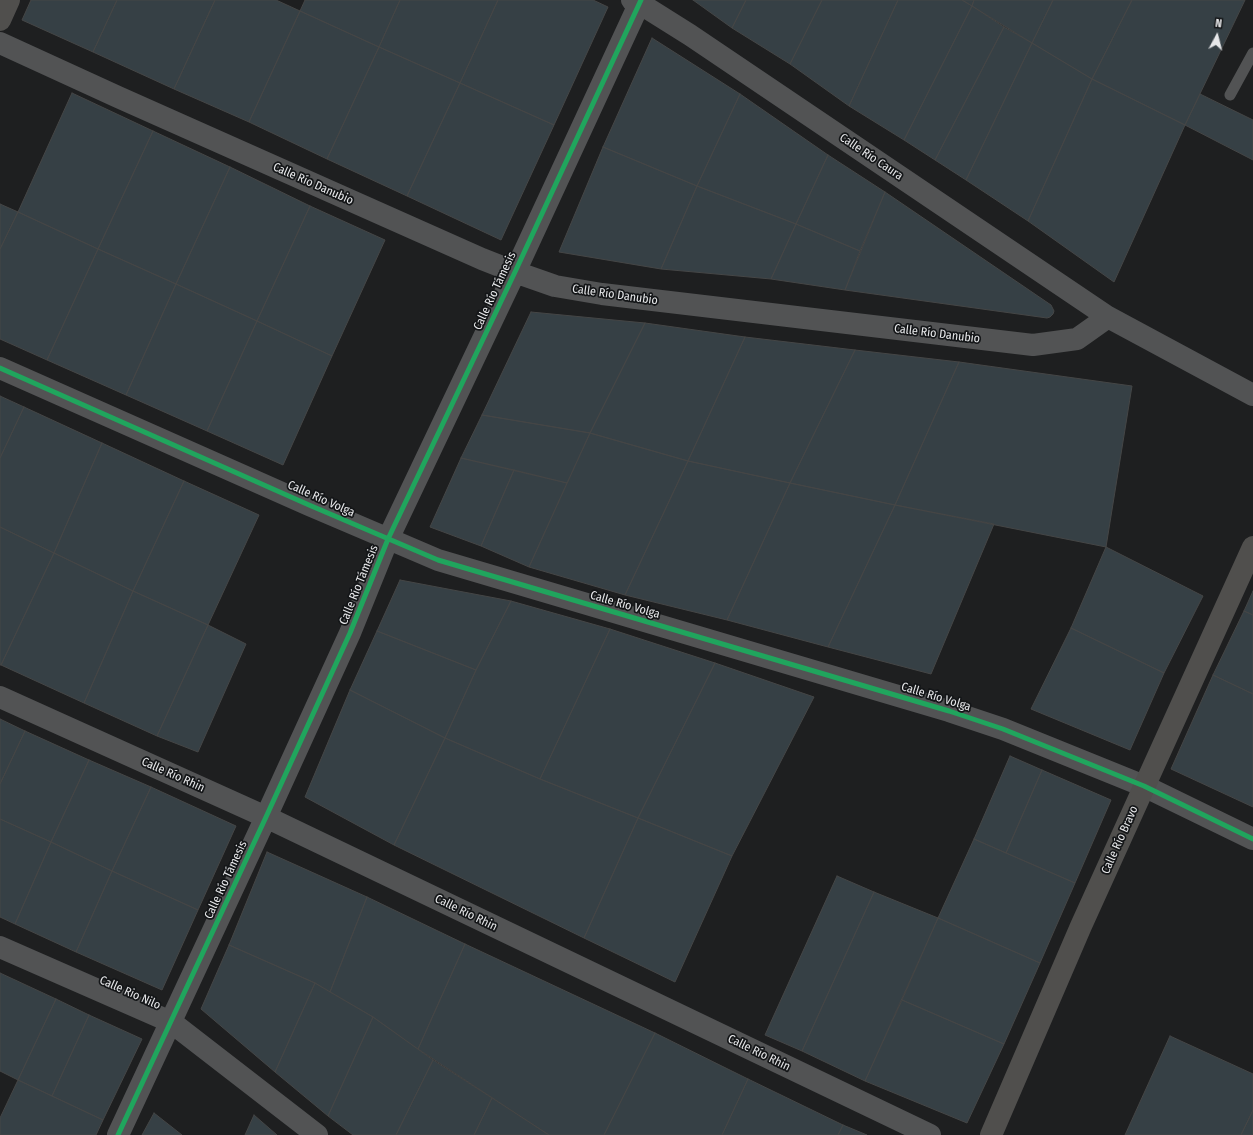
<!DOCTYPE html>
<html>
<head>
<meta charset="utf-8">
<style>
  body { margin:0 }
  #map { position:relative; width:1253px; height:1135px; overflow:hidden; background:#1e1f20; font-family:"Fira Sans Condensed",sans-serif }
  canvas { display:block }
  .north { position:absolute; left:1197px; top:16px; width:40px; height:40px; -webkit-text-stroke:3px #141618; paint-order:stroke; rotate:7deg; font-size:11px; font-weight:700; line-height:16px; text-align:center; color:#e6e7e9 }
  .north::after { content:''; display:block; margin:auto; width:14px; height:18px; background:#e6e7e9; clip-path:polygon(50% 0,100% 100%,50% 72%,0 100%) }
</style>
</head>
<body>
<div id="map">
<canvas width="1253" height="1135"></canvas>
<div class="north">N</div>
</div>
<script>
const c = document.querySelector('canvas').getContext('2d');
c.lineJoin = 'round';
function paint(path, color) { c.fillStyle = color; c.fill(path, 'evenodd'); }
const shape = rows => new Path2D(rows.map(r => 'M' + r).join(''));
function trace(path, color, width, dash) { c.strokeStyle = color; c.lineWidth = width; c.lineCap = dash ? 'butt' : 'round'; c.setLineDash(dash || []); c.stroke(path); }
function write(font, color, halo, rows, align = 'center') {
  c.font = font + ' "Fira Sans Condensed",sans-serif'; c.lineWidth = 3.5; c.setLineDash([]); c.textBaseline = 'middle'; c.strokeStyle = halo; c.fillStyle = color; for (const [text, x, y, turn = 0] of rows) {
    c.save(); c.translate(x, y); c.rotate((+turn || 0) * Math.PI / 180); c.textAlign = isNaN(turn) ? turn : align; if (halo) c.strokeText(text, 0, 0); c.fillText(text, 0, 0); c.restore();
  }
}
const building = shape([
  [31,0,117,0,93,52,22,20,31,0],
  [117,0,215,0,174,89,93,52,117,0],
  [215,0,276,0,300,11,249,122,174,89,215,0],
  [305,0,400,0,379,47,300,11,305,0],
  [400,0,498,0,460,83,379,47,400,0],
  [498,0,593,0,608,7,554,125,460,83,498,0],
  [693,0,746,0,732,28,693,0],
  [746,0,822,0,790,64,732,28,746,0],
  [822,0,898,0,849,106,790,64,822,0],
  [898,0,962,0,972,6,904,140,849,106,898,0],
  [962,0,974,0,972,6,962,0],
  [974,0,1053,0,1032,43,972,6,974,0],
  [1053,0,1132,0,1092,79,1032,43,1053,0],
  [1132,0,1245,0,1185,125,1092,79,1132,0],
  [972,6,1004,27,935,160,904,140,972,6],
  [300,11,379,47,327,159,249,122,300,11],
  [1004,27,1032,43,966,180,935,160,1004,27],
  [652,38,740,94,697,186,603,147,652,38],
  [1032,43,1092,79,1028,221,966,180,1032,43],
  [379,47,460,83,407,196,327,159,379,47],
  [1092,79,1185,125,1114,282,1028,221,1092,79],
  [460,83,554,125,501,240,407,196,460,83],
  [72,93,153,131,98,249,18,212,72,93],
  [740,94,828,155,796,224,697,186,740,94],
  [1200,94,1253,120,1253,160,1185,125,1200,94],
  [153,131,230,167,176,284,98,249,153,131],
  [603,147,697,186,661,269,559,252,603,147],
  [828,155,885,192,860,251,796,224,828,155],
  [230,167,310,206,257,321,176,284,230,167],
  [697,186,796,224,771,279,661,269,697,186],
  [885,192,1051,305,1054,311,1053,314,1050,317,1047,318,845,290,885,192],
  [0,204,18,212,0,249,0,204],
  [310,206,385,240,332,356,257,321,310,206],
  [18,212,98,249,47,360,0,339,0,249,18,212],
  [796,224,860,251,845,290,771,279,796,224],
  [98,249,176,284,126,395,47,360,98,249],
  [176,284,257,321,207,431,126,395,176,284],
  [531,312,645,323,590,433,482,415,531,312],
  [257,321,332,356,283,465,207,431,257,321],
  [645,323,745,337,688,461,590,433,645,323],
  [745,337,855,350,790,483,688,461,745,337],
  [855,350,959,362,895,505,790,483,855,350],
  [959,362,1132,386,1106,547,895,505,959,362],
  [0,396,24,407,0,458,0,396],
  [24,407,102,443,54,553,0,527,0,458,24,407],
  [482,415,590,433,567,483,461,458,482,415],
  [590,433,688,461,625,595,529,567,590,433],
  [102,443,184,481,133,591,54,553,102,443],
  [461,458,514,470,481,546,430,527,461,458],
  [688,461,790,483,727,620,625,595,688,461],
  [514,470,567,483,529,567,481,546,514,470],
  [184,481,259,515,208,625,133,591,184,481],
  [790,483,895,505,828,647,727,620,790,483],
  [895,505,994,524,931,674,828,647,895,505],
  [0,527,54,553,1,665,0,665,0,527],
  [1106,547,1203,596,1164,673,1071,628,1106,547],
  [54,553,133,591,84,703,1,665,54,553],
  [400,580,511,601,476,670,377,631,400,580],
  [133,591,208,625,157,736,84,703,133,591],
  [1253,591,1253,615,1244,611,1253,591],
  [511,601,610,629,540,779,445,738,476,670,511,601],
  [1244,611,1253,615,1253,694,1213,675,1244,611],
  [208,625,246,644,198,752,157,736,208,625],
  [1071,628,1164,673,1130,750,1031,709,1071,628],
  [610,629,715,663,638,818,540,779,610,629],
  [377,631,476,670,445,738,350,690,377,631],
  [715,663,814,697,732,856,638,818,715,663],
  [1213,675,1253,694,1253,807,1171,769,1213,675],
  [350,690,445,738,394,845,305,797,350,690],
  [0,719,25,731,0,784,0,719],
  [25,731,89,760,51,842,0,819,0,784,25,731],
  [445,738,540,779,638,818,584,938,394,845,445,738],
  [1010,756,1042,770,1006,853,974,839,1010,756],
  [89,760,151,787,112,871,51,842,89,760],
  [1042,770,1111,800,1075,883,1006,853,1042,770],
  [151,787,236,826,198,910,112,871,151,787],
  [638,818,732,856,675,982,584,938,638,818],
  [0,819,51,842,15,924,0,917,0,819],
  [974,839,1075,883,1040,963,938,918,974,839],
  [51,842,112,871,76,952,15,924,51,842],
  [267,852,367,897,330,992,315,983,229,945,267,852],
  [112,871,198,910,162,990,76,952,112,871],
  [837,876,874,892,802,1051,765,1035,837,876],
  [874,892,938,918,865,1081,802,1051,874,892],
  [367,897,465,944,418,1049,373,1017,330,992,367,897],
  [938,918,1040,963,1004,1044,902,1000,938,918],
  [465,944,655,1033,604,1135,549,1135,418,1049,465,944],
  [229,945,315,983,275,1072,201,1009,229,945],
  [0,973,56,999,18,1080,0,1071,0,973],
  [315,983,373,1017,328,1116,275,1072,315,983],
  [56,999,89,1015,52,1096,18,1080,56,999],
  [902,1000,1004,1044,967,1123,865,1081,902,1000],
  [89,1015,142,1039,103,1120,52,1096,89,1015],
  [373,1017,433,1060,396,1135,353,1135,328,1116,373,1017],
  [655,1033,748,1079,722,1135,604,1135,655,1033],
  [1170,1036,1253,1074,1253,1110,1241,1135,1125,1135,1170,1036],
  [433,1060,492,1098,474,1135,396,1135,433,1060],
  [748,1079,843,1125,838,1135,722,1135,748,1079],
  [18,1080,103,1120,96,1135,0,1135,0,1118,18,1080],
  [492,1098,549,1135,474,1135,492,1098],
  [1253,1110,1253,1135,1241,1135,1253,1110],
  [154,1113,182,1135,142,1135,154,1113],
  [254,1115,277,1135,245,1135,254,1115],
  [843,1125,867,1135,838,1135,843,1125]
]);
const lane = shape([
  [1230,95,1253,53]
]);
const street = shape([
  [632,0,639,3,690,35,1108,317,1253,395],
  [0,43,118,97,482,259,515,272,555,286,602,294,1033,345,1077,339,1108,317],
  [0,368,309,505,438,560,949,711,1003,729,1144,786,1253,839],
  [0,697,266,817,930,1135],
  [0,947,171,1022,317,1135],
  [118,1135,266,817,350,633,388,539,515,272,641,0]
]);
const secondary = shape([
  [0,20,9,0],
  [991,1135,1081,926,1253,547]
]);
const cycleway = shape([
  [0,368,309,505,438,560,949,711,1003,729,1144,786,1253,839],
  [118,1135,266,817,350,633,388,539,515,272,641,0]
]);
const streetNames = [
  ["Calle Río Caura",871,157,34],
  ["Calle Río Danubio",313,184,24],
  ["Calle Río Támesis",495,291,-65],
  ["Calle Río Danubio",615,295,8],
  ["Calle Río Danubio",937,334,7],
  ["Calle Río Volga",321,499,24],
  ["Calle Río Támesis",359,585,-68],
  ["Calle Río Volga",625,605,16],
  ["Calle Río Volga",936,697,17],
  ["Calle Río Rhin",173,775,24],
  ["Calle Río Bravo",1120,840,-66],
  ["Calle Río Támesis",226,880,-65],
  ["Calle Río Rhin",466,913,26],
  ["Calle Rio Nilo",130,993,24],
  ["Calle Río Rhin",759,1053,26]
];
paint(building, '#364045');
trace(building, '#454646', 1);
trace(lane, '#525354', 11);
trace(street, '#525354', 22);
trace(secondary, '#504f4d', 22);
trace(cycleway, '#20a55d', 5);
write('12px', '#e6e7e9', '#141618', streetNames);
</script>
</body>
</html>
